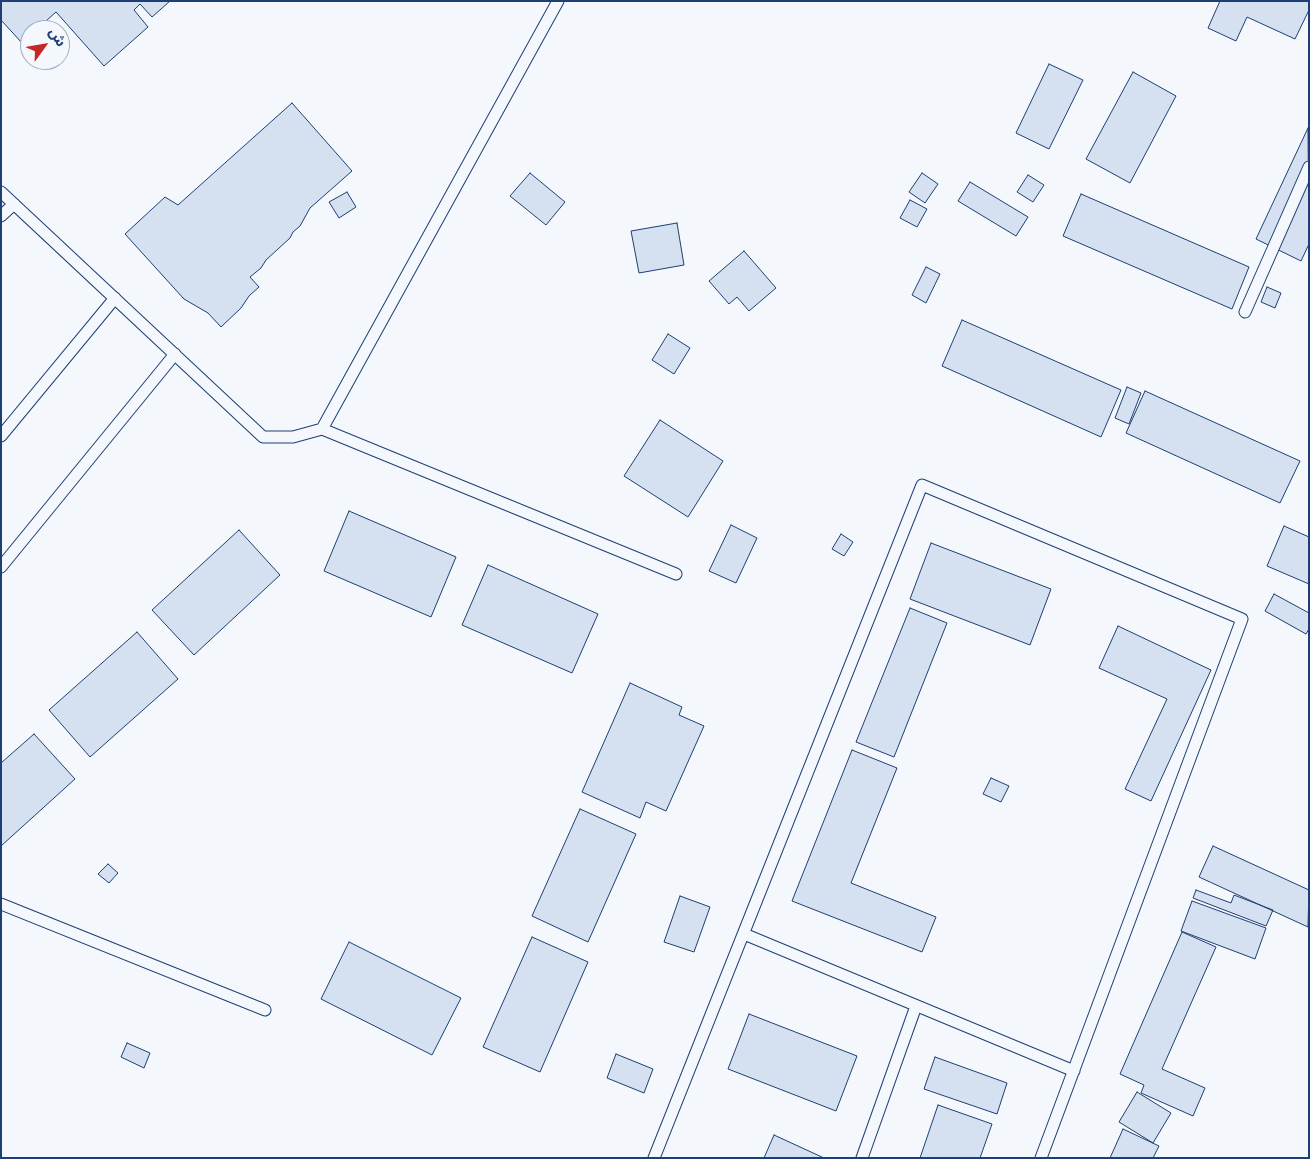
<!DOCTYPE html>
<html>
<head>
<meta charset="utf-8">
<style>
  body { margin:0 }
  #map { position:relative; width:1310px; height:1159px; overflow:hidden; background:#f4f7fb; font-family:Signika,"Noto Sans Arabic",sans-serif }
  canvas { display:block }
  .frame { position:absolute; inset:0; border:2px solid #1d3f73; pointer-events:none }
  .north { position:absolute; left:20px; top:20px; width:50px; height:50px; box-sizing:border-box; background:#f4f7fb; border:1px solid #9eadc5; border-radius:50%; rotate:58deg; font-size:14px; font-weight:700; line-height:20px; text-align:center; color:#1d3f73 }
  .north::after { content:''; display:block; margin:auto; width:18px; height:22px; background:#c62828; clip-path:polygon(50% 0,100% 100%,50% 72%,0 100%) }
</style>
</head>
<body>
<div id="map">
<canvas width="1310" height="1159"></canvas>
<div class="frame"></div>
<div class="north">ش</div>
</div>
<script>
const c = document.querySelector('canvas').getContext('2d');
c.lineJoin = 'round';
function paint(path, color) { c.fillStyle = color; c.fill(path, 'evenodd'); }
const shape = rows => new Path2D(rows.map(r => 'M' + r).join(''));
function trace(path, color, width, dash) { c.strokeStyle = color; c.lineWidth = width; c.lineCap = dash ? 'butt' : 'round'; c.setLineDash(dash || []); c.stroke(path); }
const building = shape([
  [1,1,170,1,152,17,140,4,134,10,148,27,104,66,56,12,36,30,30,30,30,36,22,43,1,20,1,1],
  [1220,1,1309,1,1309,10,1295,39,1247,17,1236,41,1208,28,1220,1],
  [1049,64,1083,80,1049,149,1016,133,1049,64],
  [1133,72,1176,96,1130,183,1086,159,1133,72],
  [292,103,352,171,310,208,300,226,293,232,290,238,266,260,261,268,250,277,259,287,249,296,241,308,221,327,208,313,184,299,125,234,165,197,178,205,292,103],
  [1308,128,1309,244,1301,261,1256,239,1308,128],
  [530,173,565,202,546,225,510,196,530,173],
  [922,173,938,184,925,203,909,192,922,173],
  [1028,175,1044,185,1033,202,1017,192,1028,175],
  [970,182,1028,217,1016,236,958,201,970,182],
  [347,192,356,207,339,218,329,202,347,192],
  [1081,194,1249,267,1232,309,1063,236,1081,194],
  [910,200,927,209,917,227,900,218,910,200],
  [677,223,684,265,639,273,631,231,677,223],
  [744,251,776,288,749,311,737,297,729,304,709,281,744,251],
  [926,267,940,274,926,303,912,295,926,267],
  [1267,287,1281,293,1275,308,1261,302,1267,287],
  [962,320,1121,390,1101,437,942,366,962,320],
  [668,334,690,348,674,374,652,360,668,334],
  [1127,387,1141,393,1129,424,1115,418,1127,387],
  [1145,391,1300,461,1280,503,1126,433,1145,391],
  [660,420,723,461,688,517,624,476,660,420],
  [349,511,456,557,431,617,324,571,349,511],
  [731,525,757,538,736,583,709,571,731,525],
  [1284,526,1309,537,1309,584,1267,566,1284,526],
  [239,530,280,575,194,655,152,610,239,530],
  [841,534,853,542,844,556,832,549,841,534],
  [931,543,1051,589,1030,645,910,599,931,543],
  [488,565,598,614,572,673,462,625,488,565],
  [1274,594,1309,613,1309,629,1306,634,1265,611,1274,594],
  [910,608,947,623,894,757,856,742,910,608],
  [1118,626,1211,670,1151,801,1125,789,1167,699,1099,668,1118,626],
  [137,632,178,679,90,757,49,710,137,632],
  [630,683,682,707,679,715,704,726,666,811,646,802,640,818,582,792,630,683],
  [34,734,75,779,1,846,1,763,34,734],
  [852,750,897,768,851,883,936,917,922,952,792,901,852,750],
  [991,778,1009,786,1001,802,983,794,991,778],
  [580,809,636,834,588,942,532,916,580,809],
  [1213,846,1309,890,1308,927,1199,877,1213,846],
  [108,864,118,873,109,883,98,874,108,864],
  [1196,890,1231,903,1234,895,1273,910,1266,926,1193,898,1196,890],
  [680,896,710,907,694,952,664,942,680,896],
  [1192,901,1266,928,1255,959,1181,931,1192,901],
  [1182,932,1216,947,1162,1069,1205,1088,1193,1116,1141,1093,1144,1085,1120,1074,1182,932],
  [532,937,588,962,540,1072,483,1047,532,937],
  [349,942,461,998,432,1055,321,999,349,942],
  [749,1014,857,1056,836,1111,728,1069,749,1014],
  [127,1043,150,1053,144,1068,121,1057,127,1043],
  [616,1054,653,1069,644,1093,607,1078,616,1054],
  [935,1057,1007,1083,997,1114,924,1089,935,1057],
  [1137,1092,1171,1113,1153,1143,1119,1122,1137,1092],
  [938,1105,992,1124,980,1158,920,1158,938,1105],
  [1123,1129,1159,1146,1153,1158,1110,1158,1123,1129],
  [774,1135,824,1158,764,1158,774,1135]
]);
const lane = shape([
  [1,192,263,437,293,437,322,429,676,574],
  [1,216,14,204],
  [1245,312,1309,167],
  [322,429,558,1],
  [1,436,115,298],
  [1,567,175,354],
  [1,904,265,1010],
  [744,934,1074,1071],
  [654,1158,922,485,1242,619,1041,1158],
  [862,1158,916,1006]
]);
paint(building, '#d5e0f0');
trace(building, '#1d3f73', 1);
trace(lane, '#1d3f73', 13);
trace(lane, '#f4f7fb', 11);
</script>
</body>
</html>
